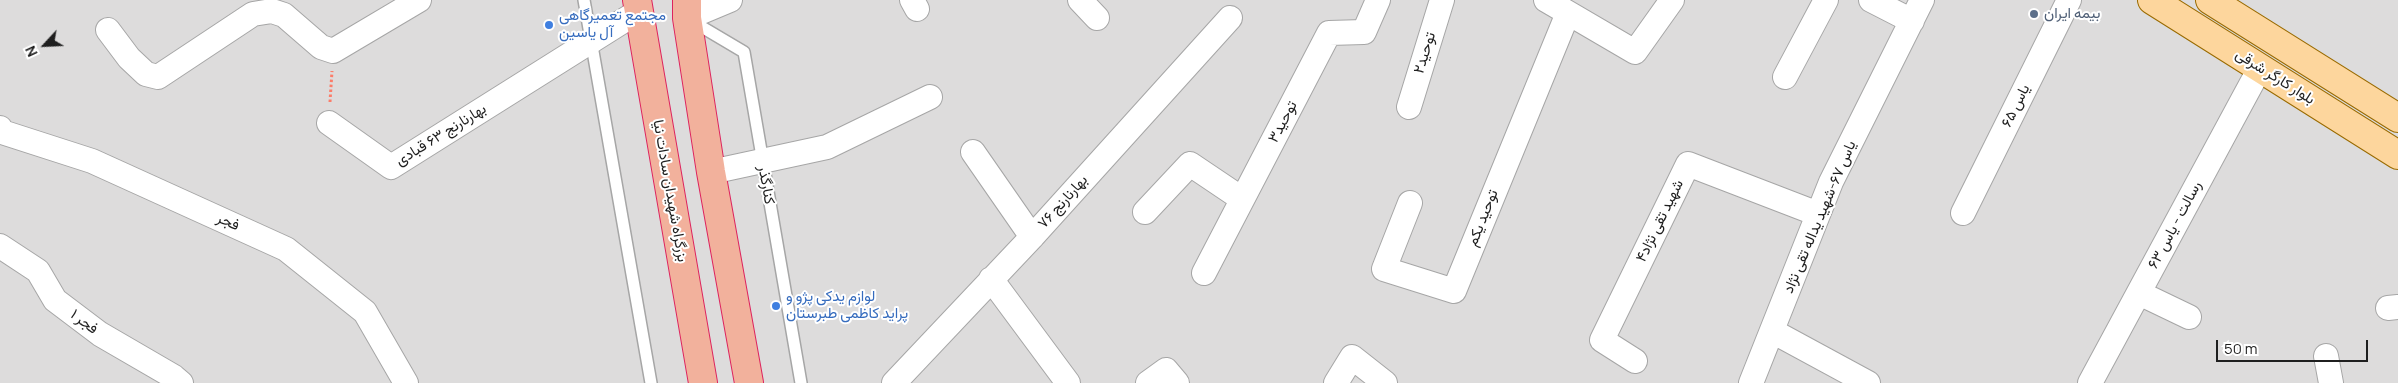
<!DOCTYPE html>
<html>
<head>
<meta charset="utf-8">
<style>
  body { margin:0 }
  #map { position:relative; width:2398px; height:383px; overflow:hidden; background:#f0ece5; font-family:Manrope,sans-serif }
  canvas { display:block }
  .north { position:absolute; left:20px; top:20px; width:50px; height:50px; -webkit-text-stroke:4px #fff; paint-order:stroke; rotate:245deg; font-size:14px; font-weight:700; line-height:20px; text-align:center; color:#1f1f1f }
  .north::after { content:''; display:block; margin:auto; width:18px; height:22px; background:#1f1f1f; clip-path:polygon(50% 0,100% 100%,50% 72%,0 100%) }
  .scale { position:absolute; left:2216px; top:340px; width:152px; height:22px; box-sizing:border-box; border:2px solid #1f1f1f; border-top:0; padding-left:6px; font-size:15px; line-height:18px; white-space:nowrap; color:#1f1f1f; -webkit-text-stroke:4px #fff; paint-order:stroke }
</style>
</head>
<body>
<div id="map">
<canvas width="2398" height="383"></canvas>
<div class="north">N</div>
<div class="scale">50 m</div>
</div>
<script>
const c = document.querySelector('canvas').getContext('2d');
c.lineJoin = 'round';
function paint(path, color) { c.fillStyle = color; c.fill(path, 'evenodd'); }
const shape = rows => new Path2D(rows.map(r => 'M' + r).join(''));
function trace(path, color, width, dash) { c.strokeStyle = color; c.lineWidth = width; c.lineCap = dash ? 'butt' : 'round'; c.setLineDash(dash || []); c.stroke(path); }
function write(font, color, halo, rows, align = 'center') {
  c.font = font + ' Manrope,Vazirmatn,sans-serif'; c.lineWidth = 4; c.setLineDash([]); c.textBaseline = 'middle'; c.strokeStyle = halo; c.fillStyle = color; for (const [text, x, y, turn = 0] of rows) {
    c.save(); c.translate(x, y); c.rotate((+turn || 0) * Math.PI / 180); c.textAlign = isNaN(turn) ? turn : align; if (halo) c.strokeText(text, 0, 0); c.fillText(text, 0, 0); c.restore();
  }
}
const residential = shape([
  [0,0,2398,0,2398,383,0,383]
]);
const path = shape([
  [330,102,332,71]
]);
const service = shape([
  [584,0,651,383],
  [690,20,744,52,801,383]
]);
const minor = shape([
  [912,0,917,9],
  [1080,0,1097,18],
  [1546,0,1635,52,1672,0],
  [1871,0,1912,21],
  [687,18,730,0],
  [108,30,129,58,146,74,158,77,253,14,272,11,284,15,321,47,333,51,419,0],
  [1785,77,1826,0],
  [1409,107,1442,0],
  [329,123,391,167,639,11],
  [0,128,2,132,92,161,286,249,365,312,406,383],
  [973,152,1032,237],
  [711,172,827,147,930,97],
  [1410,203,1384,269,1454,291,1568,13],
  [1145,212,1190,164,1242,199],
  [1963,213,2069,0],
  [0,246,38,271,55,300,100,334,174,377,181,383],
  [1204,273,1329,33,1364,32,1378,0],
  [991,279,1068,383],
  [2139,293,2189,317],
  [2388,308,2398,307],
  [1772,331,1868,383],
  [2326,356,2331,383],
  [1635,361,1602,340,1688,164,1818,214],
  [894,383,1032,237,1230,18],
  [1148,383,1166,370,1177,383],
  [1336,383,1352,357,1385,383],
  [1751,383,1831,182,1922,0],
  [2090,383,2260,68]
]);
const primary = shape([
  [2152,0,2398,155],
  [2210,0,2398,118]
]);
const trunk = shape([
  [637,0,703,383],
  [687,0,687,18,711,172,749,383]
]);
const markers = [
  [2034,14,5,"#5c6f8a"],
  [549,25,5,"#3f7fe0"],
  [776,306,5,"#3f7fe0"]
];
const serviceNames = [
  ["بیمه ایران",2044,14]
];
const shopNames = [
  ["مجتمع تعمیرگاهی",559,16],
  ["آل یاسین",559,33],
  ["لوازم یدکی پژو و",786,297],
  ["پراید کاظمی طبرستان",786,314]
];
const streetNames = [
  ["توحید۲",1425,53,-73],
  ["بلوار کارگر شرقی",2275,77,32],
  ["یاس ۶۵",2016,106,-64],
  ["توحید۳",1283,122,-62],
  ["بهارنارنج ۶۳ قبادی",441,135,-32],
  ["کنارگذر",766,185,80],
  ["بزرگراه شهیدان سادات نیا",670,191,80],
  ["بهارنارنج ۷۶",1063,202,-48],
  ["یاس ۶۷-شهید یداله تقی نژاد",1820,217,-67],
  ["توحید یکم",1483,218,-68],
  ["شهید تقی نژاد۴",1660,221,-64],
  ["فجر",228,222,24],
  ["رسالت - یاس ۶۳",2175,225,-62],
  ["فجر ۱",84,322,37]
];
paint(residential, '#dddcdc');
trace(service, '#a6a6a6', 14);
trace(minor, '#a6a6a6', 26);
trace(primary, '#9a6b00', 30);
trace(trunk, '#dd235e', 30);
trace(path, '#fb7d6a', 3, [2.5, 2.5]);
trace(service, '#fff', 11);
trace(minor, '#fff', 24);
trace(primary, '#fdd69d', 28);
trace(trunk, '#f2b19c', 28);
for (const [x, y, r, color] of markers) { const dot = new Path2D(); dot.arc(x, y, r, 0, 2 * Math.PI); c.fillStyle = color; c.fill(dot); trace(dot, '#fff', 2); }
write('15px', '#4e5e75', '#fff', serviceNames, 'left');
write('15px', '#366cbe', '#fff', shopNames, 'left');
write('15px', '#1f1f1f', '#fff', streetNames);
</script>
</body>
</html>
